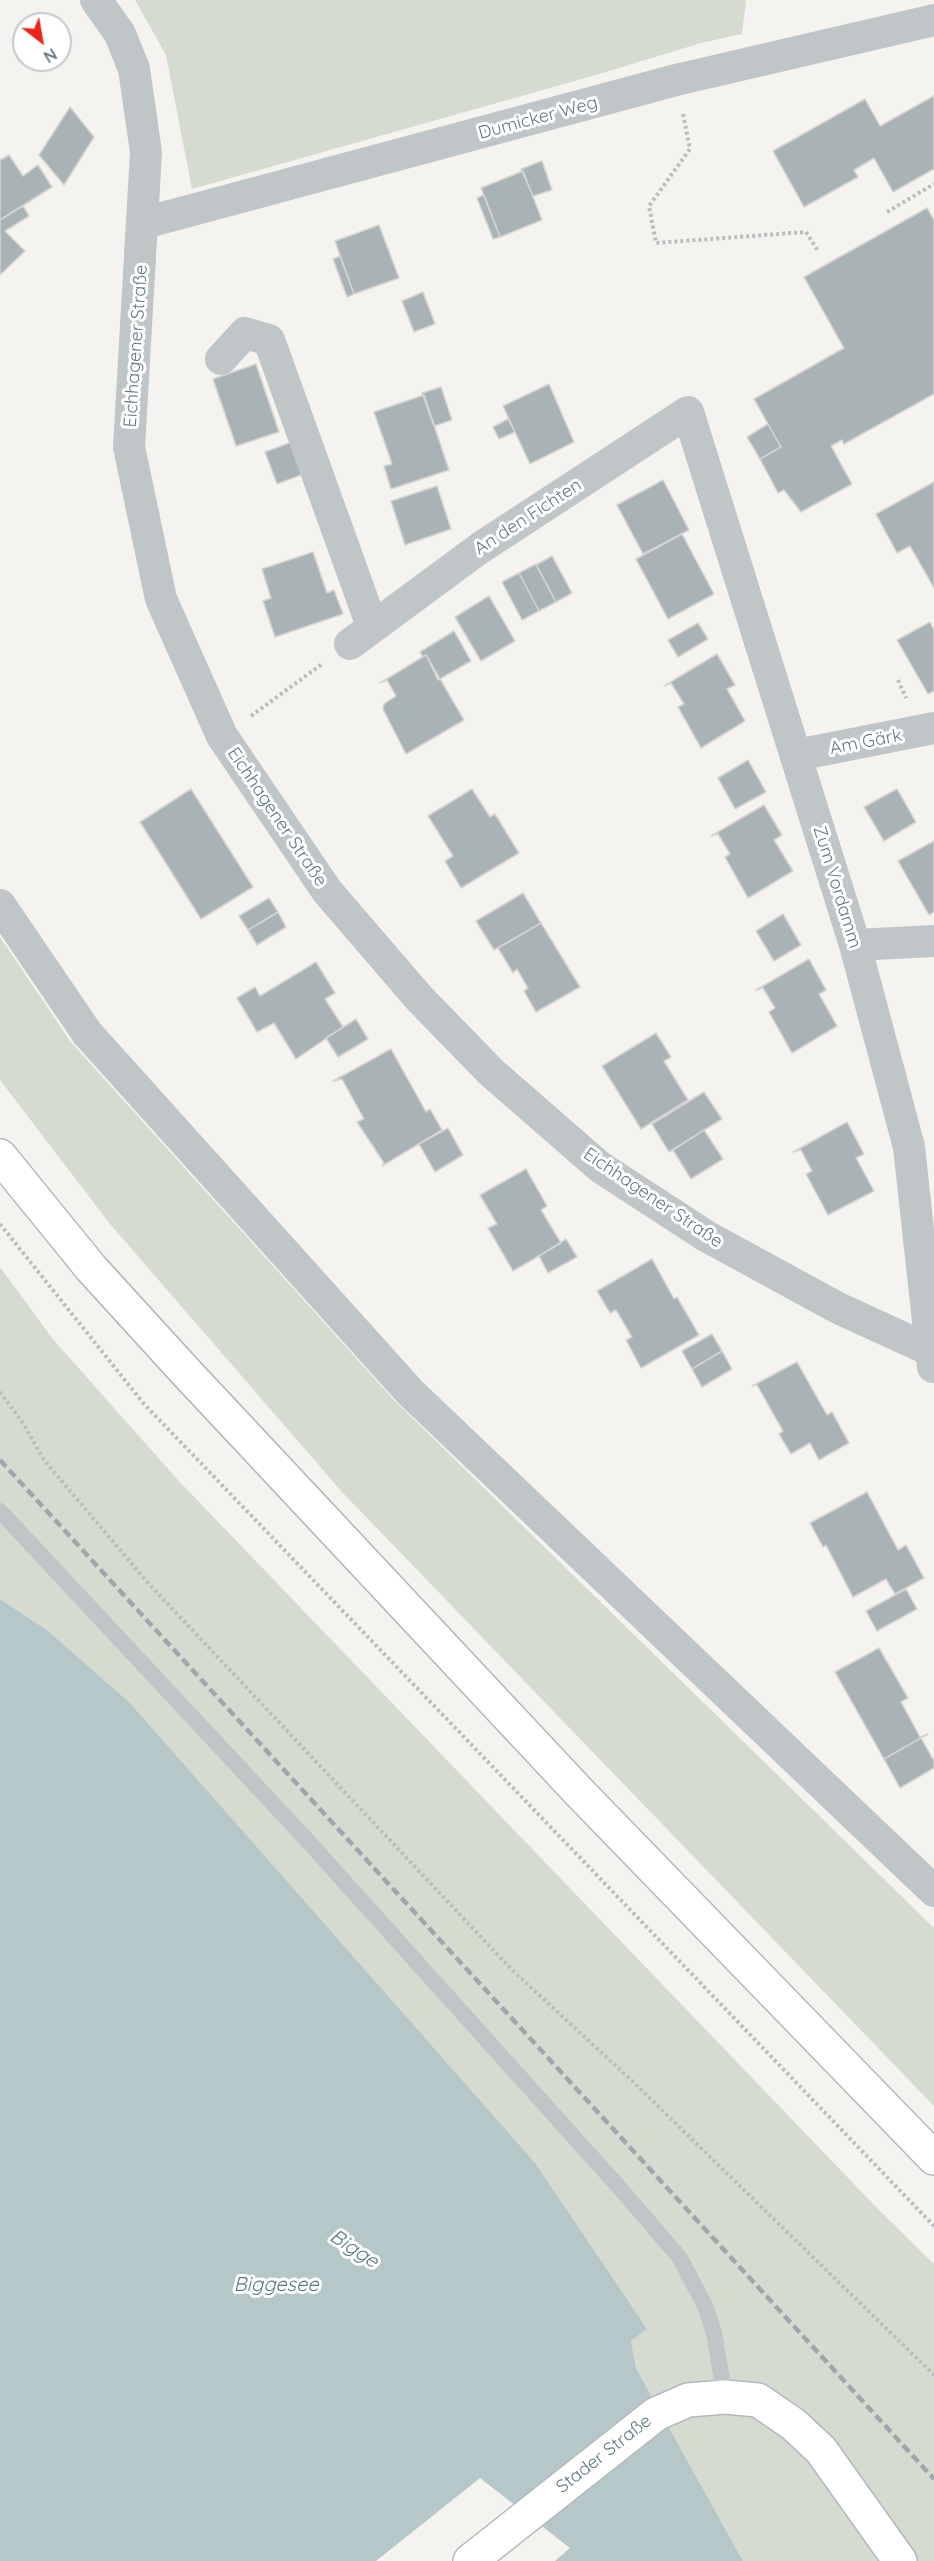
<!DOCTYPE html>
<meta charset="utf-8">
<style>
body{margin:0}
#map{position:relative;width:934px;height:2561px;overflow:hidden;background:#f4f3ef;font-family:Quicksand,sans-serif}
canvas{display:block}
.north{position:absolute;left:12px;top:12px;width:60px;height:60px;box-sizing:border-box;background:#fff;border:2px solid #c0c9cd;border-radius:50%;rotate:149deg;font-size:16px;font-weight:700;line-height:24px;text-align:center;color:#617982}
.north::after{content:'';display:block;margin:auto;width:21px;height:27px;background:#ec2417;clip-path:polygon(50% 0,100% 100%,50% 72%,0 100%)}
</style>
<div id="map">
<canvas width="934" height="2561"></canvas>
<div class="north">N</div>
</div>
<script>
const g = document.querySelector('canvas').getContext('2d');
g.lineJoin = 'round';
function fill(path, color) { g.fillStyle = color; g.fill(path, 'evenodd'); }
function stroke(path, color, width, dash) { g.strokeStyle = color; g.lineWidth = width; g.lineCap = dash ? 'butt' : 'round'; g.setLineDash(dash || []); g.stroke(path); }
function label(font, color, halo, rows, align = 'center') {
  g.font = font + ' Quicksand,sans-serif'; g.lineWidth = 6; g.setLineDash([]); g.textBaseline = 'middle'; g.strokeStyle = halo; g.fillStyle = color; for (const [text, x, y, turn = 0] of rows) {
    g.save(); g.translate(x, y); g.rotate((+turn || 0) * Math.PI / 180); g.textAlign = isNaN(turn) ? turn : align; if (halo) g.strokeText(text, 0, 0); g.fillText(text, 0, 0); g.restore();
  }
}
const green = new Path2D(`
 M135,0H745L746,1L742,34L701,43L596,75L192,189L166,55Z
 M0,937L70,1041L393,1399L934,1928V2106L342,1492L110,1224L0,1080Z
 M0,1267L52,1338L177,1479L878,2209L934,2264V2561H743L636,2368L631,2341L647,2328L129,1702L47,1630L0,1599Z`);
const water = new Path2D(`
 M0,1599L47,1630L129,1702L535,2163L647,2329L631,2341L636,2368L743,2561H555L570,2548L480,2478L376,2561H0Z`);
const building = new Path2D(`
 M934,96V169L893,192L874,158L854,170L858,177L804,207L773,151L865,99L880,126Z
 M70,107L94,137L64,185L39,155Z
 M9,155L23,176L38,165L52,187L0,220V158L1,160Z
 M542,161L552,190L533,196L521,169Z
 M523,171L542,220L500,237L481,188Z
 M484,195L500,237L493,239L477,198Z
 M23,206L29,216L5,231L25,251L0,275V220Z
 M927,208L934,220V394L844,444L842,440L831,446L852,484L801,512L784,490L778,493L760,459L781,447L754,399L844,348L804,277Z
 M379,225L399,278L354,294L335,241Z
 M340,256L354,294L347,297L333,259Z
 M423,292L435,324L414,332L402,301Z
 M256,364L279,432L236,446L213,379Z
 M549,384L574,442L530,464L503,406Z
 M441,387L452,420L434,426L422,393Z
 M424,395L449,470L391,489L384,466L392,464L374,412Z
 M508,419L515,432L499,439L493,427Z
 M768,424L781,447L760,459L747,437Z
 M297,440L309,472L277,484L265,452Z
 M663,480L689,530L643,554L617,505Z
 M934,482V588L910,546L897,553L876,514Z
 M437,486L451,529L405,545L391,501Z
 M682,534L714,594L668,619L636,559Z
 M313,552L327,593L334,590L343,614L275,637L263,601L271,598L262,569Z
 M552,556L572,593L556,602L536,565Z
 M536,564L556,602L539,611L519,573Z
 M519,573L539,611L522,620L502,582Z
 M489,596L515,641L481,661L455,617Z
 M930,622L934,630V691L928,694L897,640Z
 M698,623L708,639L678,657L668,640Z
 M454,631L471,661L438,680L426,655L423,657L420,652Z
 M717,654L735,685L727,689L745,721L701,748L678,707L684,704L671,683L664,686Z
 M426,655L464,720L406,754L383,709L384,704L396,696L387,680L380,683Z
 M748,760L766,792L735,809L718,778Z
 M191,789L253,887L201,919L140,822Z
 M472,789L490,817L495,814L519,853L461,888L445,861L453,856L428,816Z
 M897,789L916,822L884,841L864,807Z
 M764,805L782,835L774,840L793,871L748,898L725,857L730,854L718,834L711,836Z
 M934,841V912L929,915L898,861Z
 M523,893L541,923L494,950L476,921Z
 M269,898L278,912L248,930L239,916Z
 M278,912L286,927L257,945L248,930Z
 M783,914L801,945L774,961L756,931Z
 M541,923L580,987L536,1012L524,991L528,988L517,969L513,973L498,948Z
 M809,959L826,990L819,994L837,1026L792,1053L769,1012L775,1008L763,988L756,990Z
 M316,962L335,993L325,999L343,1027L296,1059L274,1023L257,1032L237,998L255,987L260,996Z
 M356,1019L368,1039L338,1057L326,1038Z
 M656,1033L671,1057L664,1061L688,1100L641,1129L602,1066Z
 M391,1049L426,1112L430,1109L442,1130L382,1166L384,1163L357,1122L364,1119L342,1079L333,1081Z
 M704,1092L722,1119L669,1152L652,1124Z
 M847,1122L864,1154L856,1158L874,1191L828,1215L806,1174L812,1171L801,1150L793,1152Z
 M448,1128L463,1155L435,1172L419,1144Z
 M704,1130L723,1159L691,1179L673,1150Z
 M526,1169L547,1206L541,1210L561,1243L513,1271L488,1228L497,1224L480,1195Z
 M566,1239L577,1257L548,1273L539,1256Z
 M652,1259L674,1299L677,1297L699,1335L641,1368L626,1340L632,1337L616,1310L610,1313L597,1291Z
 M712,1334L722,1351L692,1369L682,1351Z
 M722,1351L732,1369L702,1387L692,1369Z
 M797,1362L827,1415L832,1412L849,1443L819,1460L810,1443L791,1454L779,1434L783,1431L757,1385L752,1386Z
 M867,1492L898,1550L906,1545L924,1578L895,1594L886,1579L853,1597L826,1545L823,1547L810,1523Z
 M906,1589L917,1609L877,1631L866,1611Z
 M879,1648L908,1698L901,1702L920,1737L928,1734L884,1759L835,1672Z
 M921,1738L934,1761V1768L900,1788L884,1759Z`);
const path = new Path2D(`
 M683,114L690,149L649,206L656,243L806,232L818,251
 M887,212L934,184
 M898,680L906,698
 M251,716L322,664
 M0,1224L144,1404L934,2226
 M0,1392L23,1423L44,1460L148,1583L512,1970L629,2078L934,2375`);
const lane = new Path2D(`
 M0,1511L306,1839L618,2186L680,2258L706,2308L714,2333L725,2397`);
const street = new Path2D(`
 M96,0L120,34L134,69L146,152L129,447L161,599L222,736L327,891L419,998L491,1072L600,1167L706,1236L838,1308L934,1352
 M144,223L676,80L934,20
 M221,359L245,333L269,340L372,626
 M350,644L480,548L688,412L855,945L909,1147L933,1367
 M797,755L934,728
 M0,905L87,1033L410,1392L934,1891
 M855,945L934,941`);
const secondary = new Path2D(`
 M0,1156L91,1268L184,1370L580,1793L934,2158
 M470,2561L656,2414L688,2400L725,2397L758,2400L793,2424L821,2450L900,2561`);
const rail = new Path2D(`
 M0,1460L934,2479`);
const streetNames = [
 ["Dumicker Weg",538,118,-15],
 ["Eichhagener Straße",136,346,-86],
 ["An den Fichten",528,517,-33],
 ["Am Gärk",866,742,-11],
 ["Eichhagener Straße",277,817,56],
 ["Zum Vordamm",837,887,73],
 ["Eichhagener Straße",653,1198,34],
 ["Stader Straße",604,2454,-38]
];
const waterNames = [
 ["Bigge",354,2249,33],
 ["Biggesee",276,2285]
];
fill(green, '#d6dbd0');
fill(water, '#b6c7c9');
fill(building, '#a9b3b6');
stroke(building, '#d5d4d2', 1.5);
stroke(secondary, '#b2b9bc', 36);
stroke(path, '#babdbe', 4, [3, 3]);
stroke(lane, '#c0c5c7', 16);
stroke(street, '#c0c5c7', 32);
stroke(secondary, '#fff', 33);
stroke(rail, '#9ea8ab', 4.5, [9, 4.5]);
label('18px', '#617982', '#fff', streetNames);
label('italic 20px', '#5c7c80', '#fff', waterNames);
</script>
